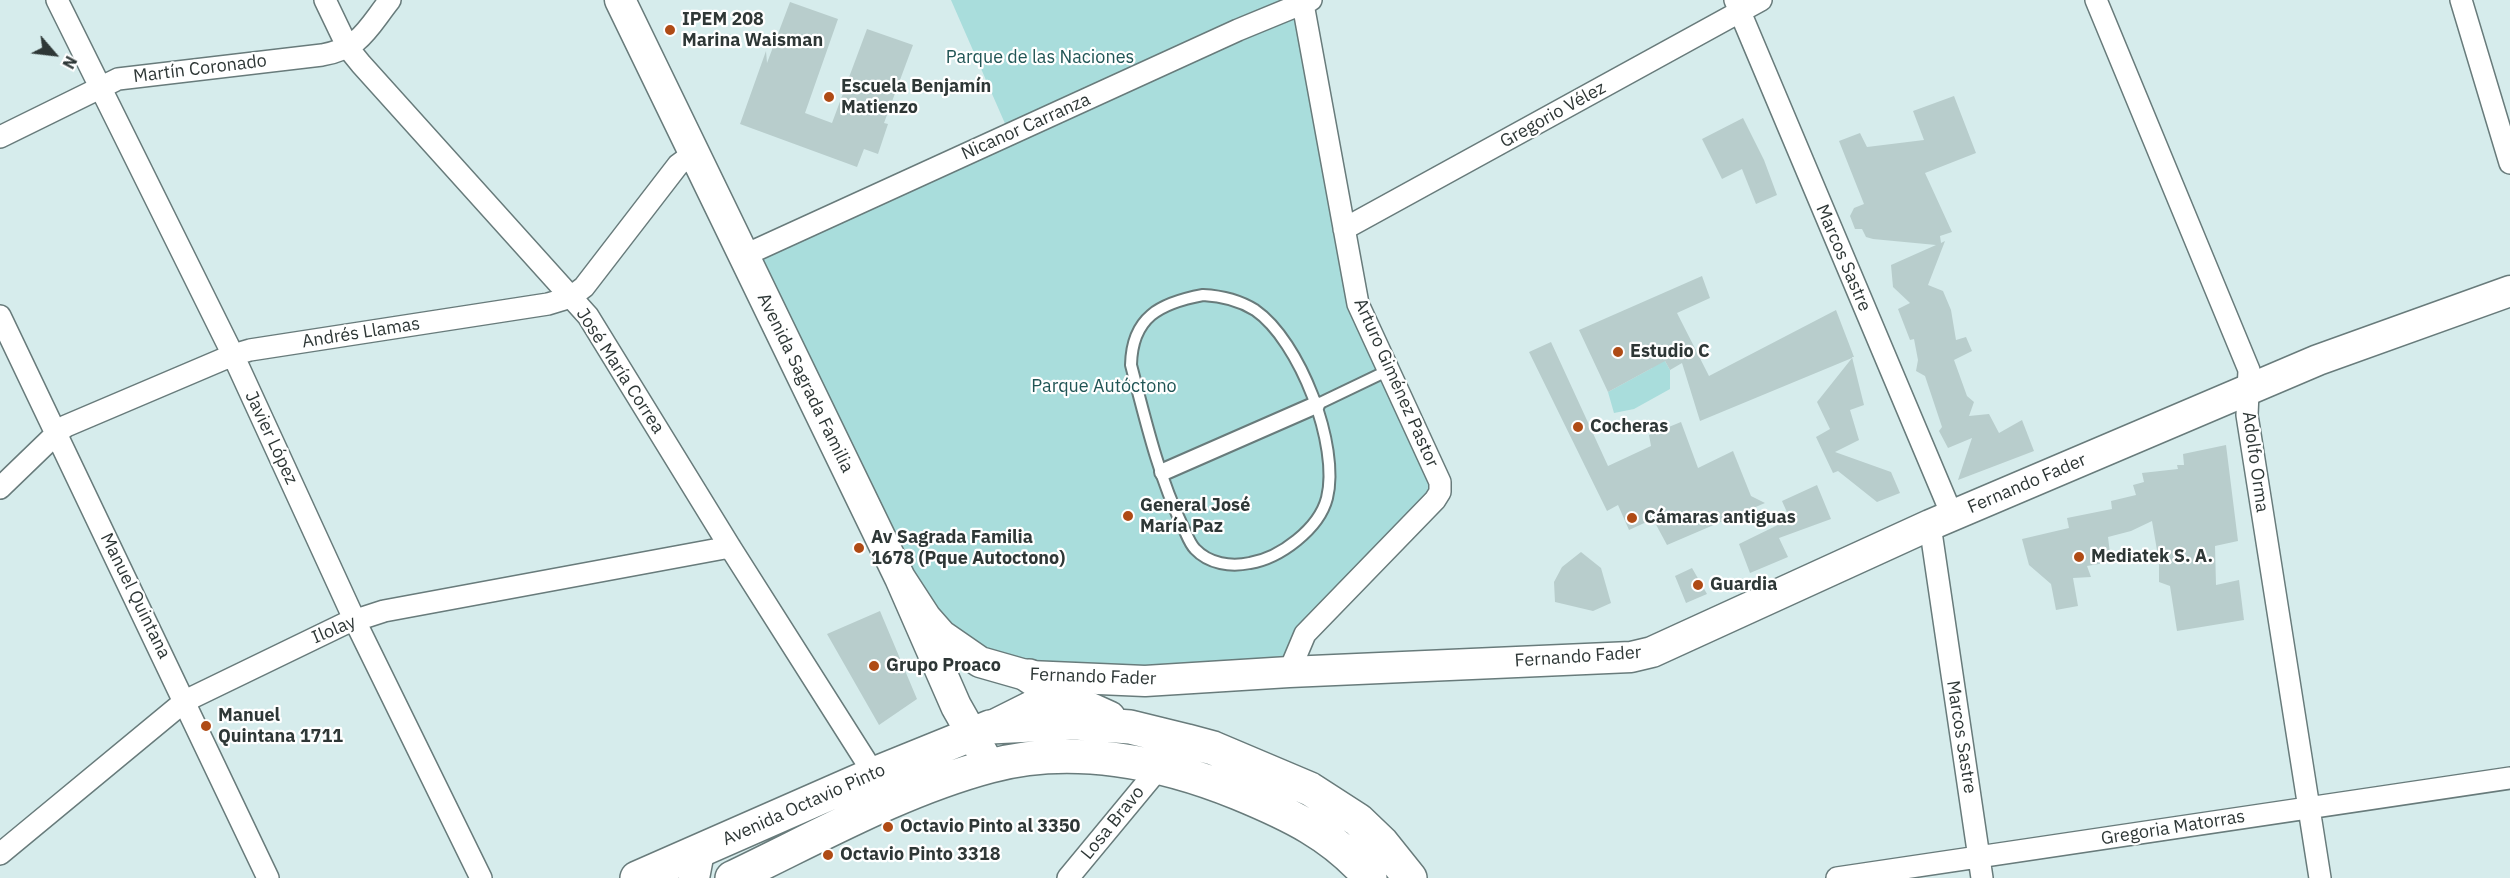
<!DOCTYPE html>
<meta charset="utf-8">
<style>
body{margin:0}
#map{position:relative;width:2510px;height:878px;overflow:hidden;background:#d6ecec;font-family:"IBM Plex Sans",sans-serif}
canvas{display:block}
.north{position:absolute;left:24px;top:24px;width:60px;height:60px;-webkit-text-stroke:4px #fff;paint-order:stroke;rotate:118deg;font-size:16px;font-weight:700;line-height:24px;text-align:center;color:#2e3736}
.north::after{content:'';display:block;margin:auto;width:21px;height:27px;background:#2e3736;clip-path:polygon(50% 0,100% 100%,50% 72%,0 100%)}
</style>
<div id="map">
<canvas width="2510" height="878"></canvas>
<div class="north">N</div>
</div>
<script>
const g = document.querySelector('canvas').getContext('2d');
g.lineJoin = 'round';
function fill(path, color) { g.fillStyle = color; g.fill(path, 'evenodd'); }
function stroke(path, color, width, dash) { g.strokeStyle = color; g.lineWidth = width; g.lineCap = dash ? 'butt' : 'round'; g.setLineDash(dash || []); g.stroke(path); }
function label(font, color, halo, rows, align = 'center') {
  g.font = font + ' "IBM Plex Sans",sans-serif'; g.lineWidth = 4.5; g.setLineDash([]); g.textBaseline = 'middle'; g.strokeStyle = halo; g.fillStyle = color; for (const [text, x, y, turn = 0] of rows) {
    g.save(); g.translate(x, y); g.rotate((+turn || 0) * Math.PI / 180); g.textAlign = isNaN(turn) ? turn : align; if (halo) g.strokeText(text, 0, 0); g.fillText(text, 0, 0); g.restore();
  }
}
const green = new Path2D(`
 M951,0H1311L1358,304L1435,500L1305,634L1289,672L1073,679L941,635L743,256L1010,135Z
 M1649,333L1670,370V389L1634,409L1614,413L1608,392L1652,368Z`);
const building = new Path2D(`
 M790,2L838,19L805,113L832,123L867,29L913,45L884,123L888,124L878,154L864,149L857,167L740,124L766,51L767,63Z
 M1954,96L1976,153L1925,173L1952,232L1940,236L1941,243L1945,241L1928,285L1943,291L1951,310L1956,340L1966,337L1972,351L1954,360L1967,396L1974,402L1969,416L1989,414L1999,433L2022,420L2034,451L1958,480L1972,438L1948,448L1939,431L1942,427L1925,376L1916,371L1918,360L1914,339L1910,340L1898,309L1910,303L1893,287L1891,265L1936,245L1873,239L1866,237L1862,229H1855L1850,216L1854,208L1864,204L1839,141L1860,133L1867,147L1924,140L1913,111Z
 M1743,118L1764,160L1777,195L1756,204L1742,169L1722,179L1702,139Z
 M1702,276L1710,298L1677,313L1709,376L1836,310L1854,357H1852L1864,405L1850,410L1859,440L1835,452L1891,472L1900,493L1877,502L1838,471L1833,473L1816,437L1830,429L1817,402L1852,358L1700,421L1682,363L1670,370L1665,361L1608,392L1579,330Z
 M1551,342L1608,466L1651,446L1649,435L1681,422L1698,468L1733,451L1751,496L1765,503L1667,545L1653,519L1629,530L1618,505L1607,511L1529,352Z
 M2226,445L2238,541L2215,546L2216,585L2239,580L2244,620L2177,631L2170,586L2159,582V562L2152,521L2131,531L2108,537L2111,562L2087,566L2091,577L2073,578L2078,606L2056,610L2051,584L2029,565L2022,539L2069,528L2067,518L2112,509L2111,501L2136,495L2133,485L2144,482L2142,473L2178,469L2177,465H2184L2183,454Z
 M1817,485L1831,519L1779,538L1788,557L1750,573L1739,544L1790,519L1782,501Z
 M1581,552L1601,568L1611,603L1593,611L1555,602L1554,582L1562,567Z
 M1692,568L1707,594L1686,603L1675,576Z
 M880,611L917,699L879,725L827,634Z`);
const service = new Path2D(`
 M1203,295C1222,296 1239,300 1255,310C1300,341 1340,446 1327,498C1319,529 1280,558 1250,563C1231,567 1209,564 1195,549C1189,543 1186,532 1182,525C1158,475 1145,418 1131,365C1132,317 1160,303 1203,295Z
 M1316,405L1389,370`);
const pedestrian = new Path2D(`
 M1163,472L1316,405`);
const minor = new Path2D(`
 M57,0L233,355L355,621L481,878
 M325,0L348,48L361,64L588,316L730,547L874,774
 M1735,0L1952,515
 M2096,0L2249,370L2247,415L2320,878
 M2461,0L2510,163
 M0,137L118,79L322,55C361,48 367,29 390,0
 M1344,229L1761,0
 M743,256L1238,30L1311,0
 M0,316L268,878
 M0,488L57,433L66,426L233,355L250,350L548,304L571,297L584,287L678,165L693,154
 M1930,525L1982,878
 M1289,672L1305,634L1435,500L1440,492V482L1358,304L1303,4
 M0,854L185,701L344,624L384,611L730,547
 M1068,878L1159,768
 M1837,878L2510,778`);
const secondary = new Path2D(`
 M620,0L900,578L956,706L990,766
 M900,578L926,618L941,635L980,662L1029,676L1145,681L1289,672L1631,657L1652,652L1930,525L2318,360L2510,291
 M990,727L1056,694L1077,691
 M694,878L699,852`);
const primary = new Path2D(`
 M1029,676L1056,694L1109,718
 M637,878L874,774L990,727L1075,723L1130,727L1187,741L1213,748L1310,789L1358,820L1382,843L1410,878
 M732,878C816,838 900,790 990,766C1072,744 1162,762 1238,793C1289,814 1334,835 1370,878`);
const markers = [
 [670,30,6,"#af4b15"],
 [829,97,6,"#af4b15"],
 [1618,352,6,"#af4b15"],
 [1578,427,6,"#af4b15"],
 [1128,516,6,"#af4b15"],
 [1632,518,6,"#af4b15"],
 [859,548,6,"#af4b15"],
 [2079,557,6,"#af4b15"],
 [1698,585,6,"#af4b15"],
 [874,666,6,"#af4b15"],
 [206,726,6,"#af4b15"],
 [888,827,6,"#af4b15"],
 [828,855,6,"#af4b15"]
];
const poiNames = [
 ["IPEM 208",682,20],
 ["Marina Waisman",682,41],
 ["Escuela Benjamín",841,87],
 ["Matienzo",841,108],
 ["Estudio C",1630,352],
 ["Cocheras",1590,427],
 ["General José",1140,506],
 ["María Paz",1140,527],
 ["Cámaras antiguas",1644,518],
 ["Av Sagrada Familia",871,538],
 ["1678 (Pque Autoctono)",871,559],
 ["Mediatek S. A.",2091,557],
 ["Guardia",1710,585],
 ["Grupo Proaco",886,666],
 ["Manuel",218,716],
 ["Quintana 1711",218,737],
 ["Octavio Pinto al 3350",900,827],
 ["Octavio Pinto 3318",840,855]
];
const parkNames = [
 ["Parque de las Naciones",1040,58],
 ["Parque Autóctono",1104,387]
];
const streetNames = [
 ["Martín Coronado",200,69,-7],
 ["Gregorio Vélez",1553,115,-29],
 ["Nicanor Carranza",1026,127,-24],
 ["Marcos Sastre",1843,258,67],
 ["Andrés Llamas",361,333,-9],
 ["José María Correa",620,371,57],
 ["Avenida Sagrada Familia",805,383,64],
 ["Arturo Giménez Pastor",1396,383,66],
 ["Javier López",271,438,65],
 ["Adolfo Orma",2255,462,82],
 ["Fernando Fader",2027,484,-23],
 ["Manuel Quintana",135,596,64],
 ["Ilolay",334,630,-23],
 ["Fernando Fader",1578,657,-4],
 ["Fernando Fader",1093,677,2],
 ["Marcos Sastre",1961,737,81],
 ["Avenida Octavio Pinto",804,805,-24],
 ["Losa Bravo",1113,823,-51],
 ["Gregoria Matorras",2173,828,-9]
];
fill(green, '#a9dddc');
fill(building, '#b8cdcc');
stroke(service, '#687b7b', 14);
stroke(pedestrian, '#687b7b', 20);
stroke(minor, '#687b7b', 24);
stroke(secondary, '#687b7b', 33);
stroke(primary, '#687b7b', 36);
stroke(service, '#fff', 10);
stroke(pedestrian, '#fff', 16);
stroke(minor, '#fff', 21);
stroke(secondary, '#fff', 30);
stroke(primary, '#fff', 33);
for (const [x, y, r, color] of markers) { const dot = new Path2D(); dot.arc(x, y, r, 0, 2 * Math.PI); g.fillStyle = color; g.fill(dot); stroke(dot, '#fff', 2); }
label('bold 18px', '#2e3736', '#fff', poiNames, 'left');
label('18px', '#205555', '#fff', parkNames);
label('18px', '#2e3736', '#fff', streetNames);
</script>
